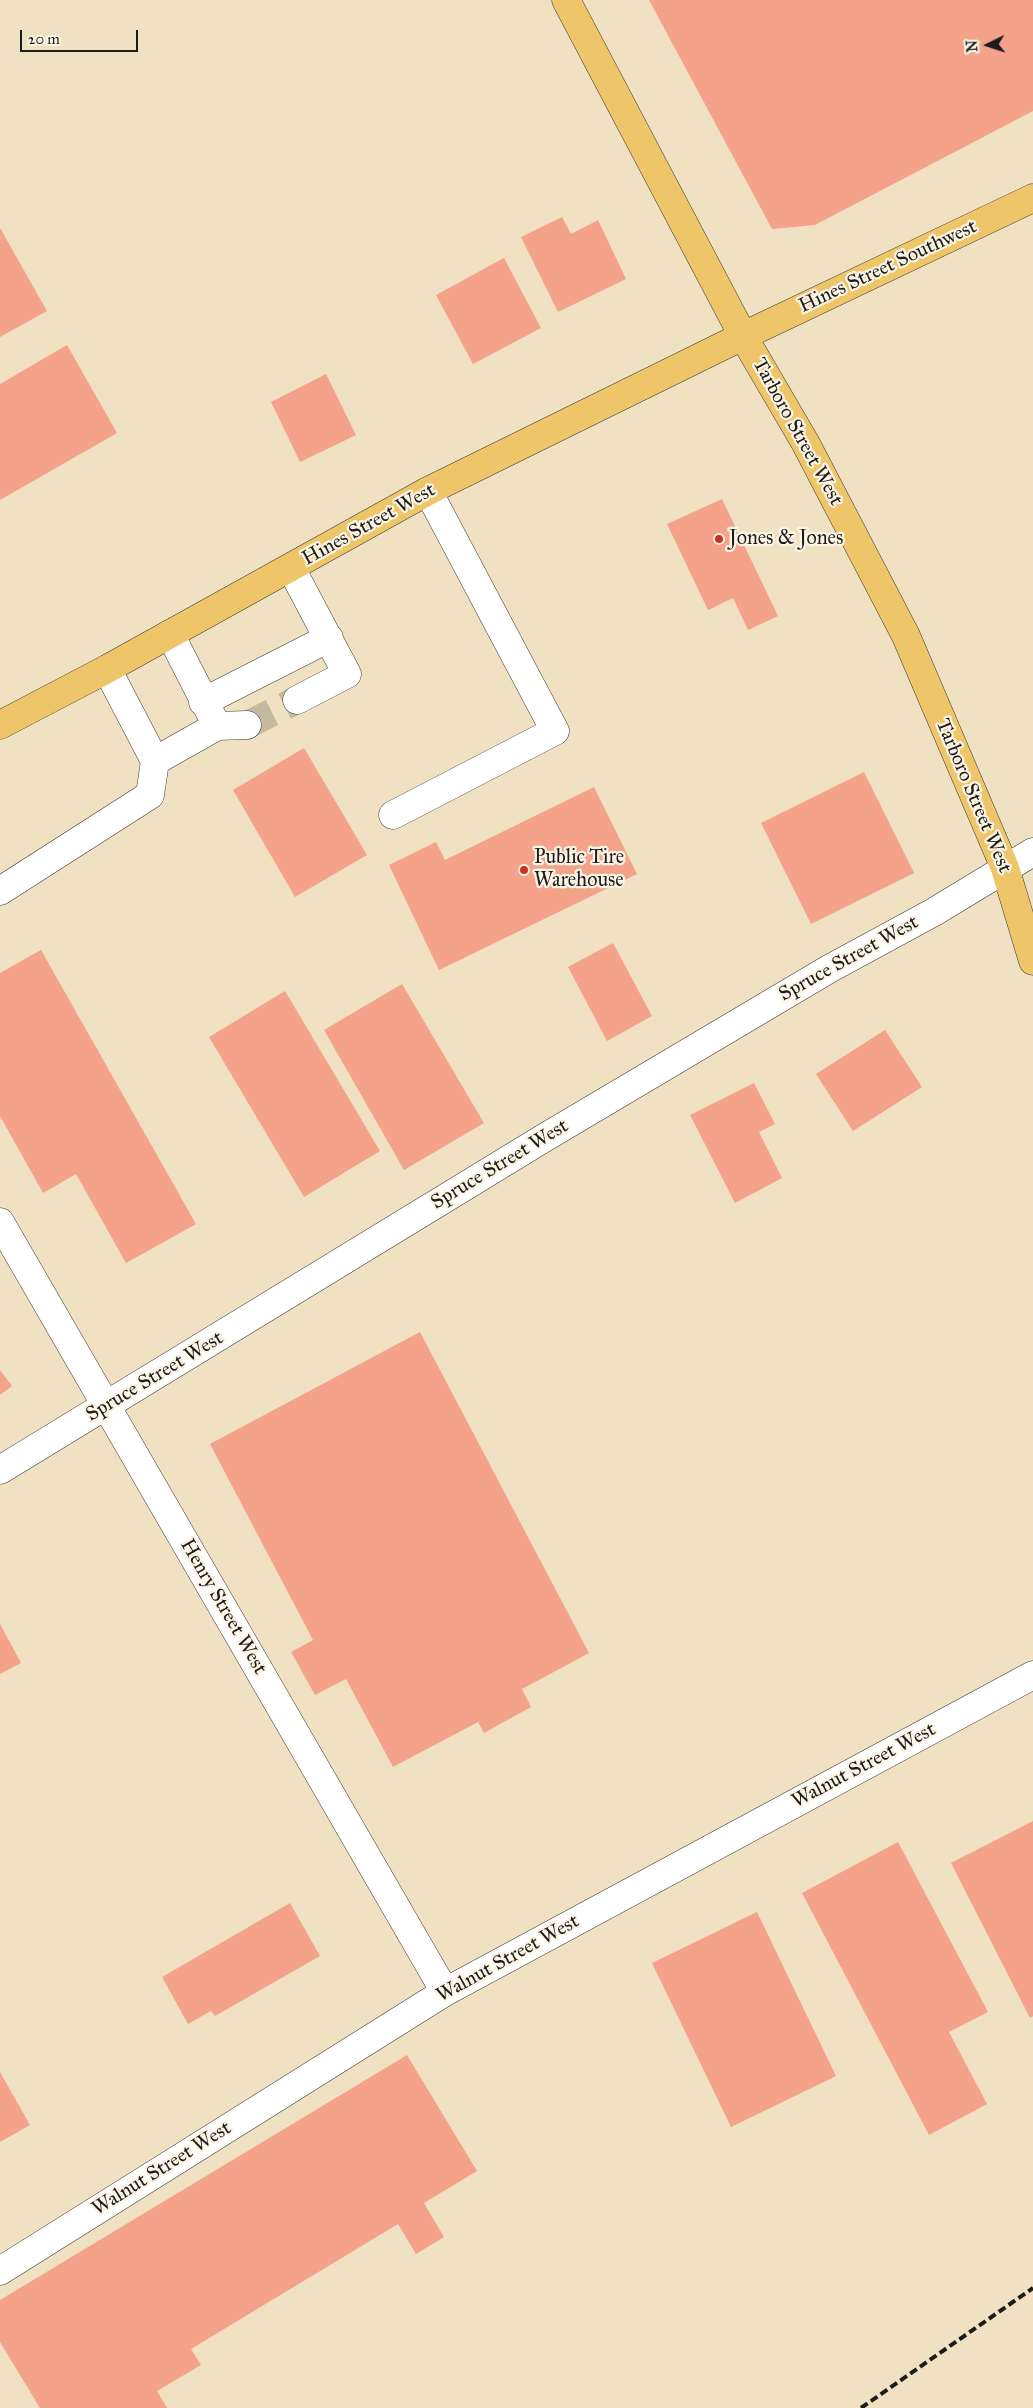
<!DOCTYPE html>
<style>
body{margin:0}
#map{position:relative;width:1033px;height:2408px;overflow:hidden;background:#efe1c1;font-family:"IM FELL Great Primer",serif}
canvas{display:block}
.north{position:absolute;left:963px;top:20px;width:50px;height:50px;-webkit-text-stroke:4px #fcf5e5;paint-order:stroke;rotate:266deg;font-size:14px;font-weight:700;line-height:20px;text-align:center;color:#1c1c1c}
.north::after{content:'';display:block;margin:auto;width:18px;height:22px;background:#1c1c1c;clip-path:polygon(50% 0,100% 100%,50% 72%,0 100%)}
.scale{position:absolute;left:20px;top:30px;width:118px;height:22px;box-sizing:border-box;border:2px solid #1c1c1c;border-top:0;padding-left:6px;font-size:15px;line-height:18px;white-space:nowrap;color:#1c1c1c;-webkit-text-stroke:4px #fcf5e5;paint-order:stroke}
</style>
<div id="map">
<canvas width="1033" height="2408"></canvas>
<div class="north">N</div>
<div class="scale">20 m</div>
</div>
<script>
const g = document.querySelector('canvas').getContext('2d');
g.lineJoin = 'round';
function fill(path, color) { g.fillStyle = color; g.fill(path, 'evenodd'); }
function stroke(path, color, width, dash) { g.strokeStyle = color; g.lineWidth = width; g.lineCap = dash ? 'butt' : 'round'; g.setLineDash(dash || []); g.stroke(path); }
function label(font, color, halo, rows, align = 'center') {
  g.font = font + ' "IM FELL Great Primer",serif'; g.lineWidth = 4.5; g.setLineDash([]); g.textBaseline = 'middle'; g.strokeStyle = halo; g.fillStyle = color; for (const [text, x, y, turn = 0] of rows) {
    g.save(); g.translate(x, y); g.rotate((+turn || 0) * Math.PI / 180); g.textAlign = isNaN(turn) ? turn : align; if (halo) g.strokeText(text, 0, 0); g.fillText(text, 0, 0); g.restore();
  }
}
const building = new Path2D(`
 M649,0H1033V111L815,225L772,229Z
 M562,217L571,234L598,220L626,279L558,312L521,237Z
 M0,228L47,311L0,337Z
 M504,258L541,328L473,364L436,295Z
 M67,345L117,433L0,500V384Z
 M326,374L356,435L300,462L271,402Z
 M722,499L778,616L748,630L733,598L708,610L667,524Z
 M304,748L367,855L295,897L233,790Z
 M864,772L914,873L811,924L761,823Z
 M594,787L637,874L439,970L389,865L436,842L445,860Z
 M613,943L652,1016L607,1041L568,967Z
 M41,950L196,1224L126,1263L76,1174L43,1193L0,1116V973Z
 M402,984L484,1123L404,1170L324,1030Z
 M285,991L380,1151L304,1197L209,1037Z
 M885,1030L922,1087L853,1131L816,1074Z
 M754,1083L775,1124L759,1132L782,1178L735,1203L690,1115Z
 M420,1332L589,1653L522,1689L531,1707L484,1733L478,1722L393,1767L346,1679L315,1695L291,1652L313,1640L210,1444Z
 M0,1370L12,1386L0,1395Z
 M0,1624L21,1663L0,1674Z
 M1033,1821V2016L1030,2018L951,1863Z
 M898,1842L988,2012L949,2032L987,2104L929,2135L802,1893Z
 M290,1903L320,1956L215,2016L211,2011L188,2024L162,1977Z
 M757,1912L836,2076L731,2127L652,1963Z
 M407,2055L477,2171L424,2203L444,2237L416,2254L398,2224L191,2349L201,2365L157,2391L167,2408H40L0,2342V2300Z
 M0,2072L30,2125L0,2142Z`);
const minorTunnel = new Path2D(`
 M247,725L297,700`);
const minor = new Path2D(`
 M291,568L347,674L297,700
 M203,702L329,638
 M217,726L247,725
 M155,761L217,726L170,634
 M393,815L555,731L428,491
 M0,891L150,795L155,761L107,669
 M0,1222L445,1992
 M0,1470L544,1138L829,969L934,912L1033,852
 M0,2271L445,1992L1033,1675`);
const major = new Path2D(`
 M566,0L743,336L806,444L906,636L1005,868L1033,961
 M0,725L107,669L428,491L743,336L1033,198`);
const rail = new Path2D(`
 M861,2408L1033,2288`);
const markers = [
 [719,539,5,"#c8321e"],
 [524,870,5,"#c8321e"]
];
const streetNames = [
 ["Hines Street Southwest",888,267,-25],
 ["Tarboro Street West",797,432,61],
 ["Hines Street West",369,525,-29],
 ["Tarboro Street West",973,796,67],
 ["Spruce Street West",849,959,-29],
 ["Spruce Street West",500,1165,-31],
 ["Spruce Street West",155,1377,-31],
 ["Henry Street West",223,1607,60],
 ["Walnut Street West",864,1766,-28],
 ["Walnut Street West",508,1959,-29],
 ["Walnut Street West",162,2169,-32]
];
const poiNames = [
 ["Jones & Jones",729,539],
 ["Public Tire",534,858],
 ["Warehouse",534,881]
];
fill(building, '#f4a289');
stroke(minorTunnel, '#c5baa0', 28, [28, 14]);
stroke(minor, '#3c3a35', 29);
stroke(major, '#3c3a35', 29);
stroke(minor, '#fff', 28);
stroke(major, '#eec569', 28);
stroke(rail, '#1c1c1c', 4, [8, 4]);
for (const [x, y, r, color] of markers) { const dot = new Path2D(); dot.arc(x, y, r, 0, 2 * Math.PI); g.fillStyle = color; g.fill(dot); stroke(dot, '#fcf5e5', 2); }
label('20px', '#1c1c1c', '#fcf5e5', streetNames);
label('20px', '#1c1c1c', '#fcf5e5', poiNames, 'left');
</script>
